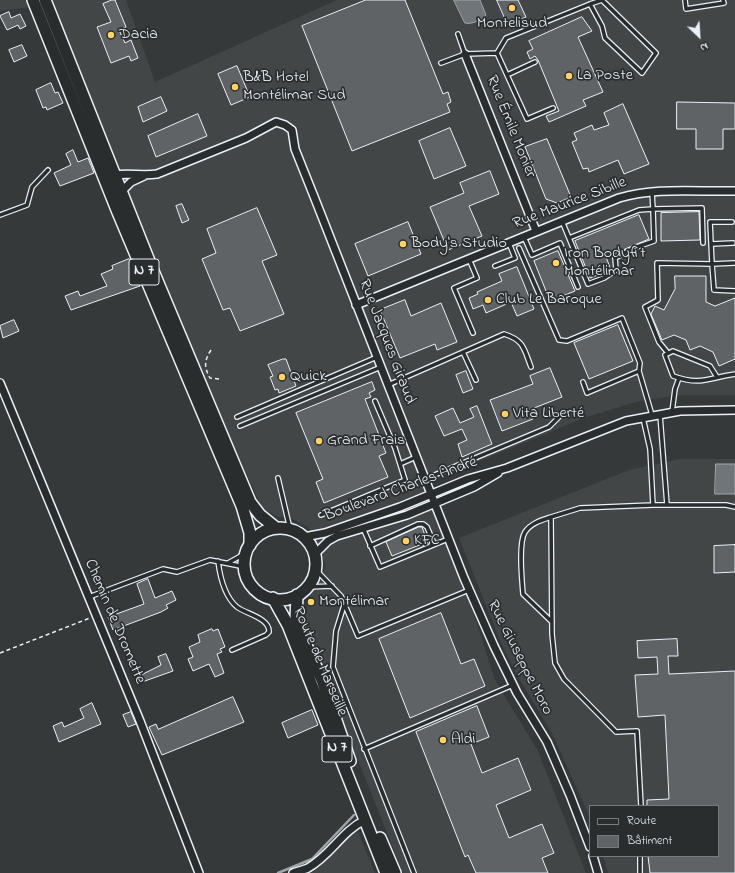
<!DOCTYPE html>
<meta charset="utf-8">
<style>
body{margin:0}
#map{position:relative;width:735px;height:873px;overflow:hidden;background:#35393a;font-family:"Indie Flower",sans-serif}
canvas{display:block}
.legend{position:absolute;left:589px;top:805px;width:130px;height:52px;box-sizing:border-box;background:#2a2d2e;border:1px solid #767b7f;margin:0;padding:5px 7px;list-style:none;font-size:12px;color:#e8f1f8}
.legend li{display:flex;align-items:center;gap:8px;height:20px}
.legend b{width:20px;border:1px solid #767b7f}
.north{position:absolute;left:679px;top:16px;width:40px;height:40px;-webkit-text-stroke:3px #2a2d2e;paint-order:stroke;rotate:155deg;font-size:11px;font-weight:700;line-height:16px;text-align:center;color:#e8f1f8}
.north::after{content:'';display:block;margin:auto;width:14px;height:18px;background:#e8f1f8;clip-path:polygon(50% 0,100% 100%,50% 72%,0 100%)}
</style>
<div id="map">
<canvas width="735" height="873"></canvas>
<ul class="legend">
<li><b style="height:5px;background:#2a2d2e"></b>Route</li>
<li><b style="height:11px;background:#5f6365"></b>Bâtiment</li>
</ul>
<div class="north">N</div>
</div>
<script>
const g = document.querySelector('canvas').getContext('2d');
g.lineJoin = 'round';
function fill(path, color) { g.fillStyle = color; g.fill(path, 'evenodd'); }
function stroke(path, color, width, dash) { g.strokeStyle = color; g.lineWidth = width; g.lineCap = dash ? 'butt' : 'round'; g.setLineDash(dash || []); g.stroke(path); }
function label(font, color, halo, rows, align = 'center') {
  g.font = font + ' "Indie Flower",sans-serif'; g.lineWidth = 3.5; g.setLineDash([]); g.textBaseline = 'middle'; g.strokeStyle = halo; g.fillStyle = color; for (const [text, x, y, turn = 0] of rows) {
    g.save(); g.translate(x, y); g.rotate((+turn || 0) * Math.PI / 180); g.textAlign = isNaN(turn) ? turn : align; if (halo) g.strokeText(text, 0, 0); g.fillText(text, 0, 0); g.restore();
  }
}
const built = new Path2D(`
 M0,0H126L155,82L337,0H735V395H682L639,401L584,418L431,481L495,680L538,751L586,873H403L348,735L304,618L310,597L326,566L309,528L295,520L276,516L262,508L200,371L109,148L54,4L0,11Z
 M679,459H735V873H608L603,856H718V806H590V818L553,735L517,675L502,645L459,538L629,470Z
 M358,832L375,873H311L315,871L348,838Z`);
const water = new Path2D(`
 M454,0H480L486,15C482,20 471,25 465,23Z
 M716,464H735V494H715Z`);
const stream = new Path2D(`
 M278,873L312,859L354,815`);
const building = new Path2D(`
 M112,0H115L126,27L119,30L125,43L131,40L138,58L131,61L129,56L111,63L97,27L111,22L103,4Z
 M366,0H405L443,94L448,92L451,102L447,104L450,112L352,151L302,26Z
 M497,0H518L526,17L508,25Z
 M9,12L11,18L20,14L26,26L20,29L18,25L7,30L0,16Z
 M582,17L592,31L578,37L603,92L583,100L586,106L549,122L546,116L559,111L538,60L535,56L530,59L527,52L533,49L529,41Z
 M22,45L27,56L14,62L9,50Z
 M237,66L250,97L231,105L218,74Z
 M51,83L55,93L58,92L63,103L47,110L46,107L43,108L36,90Z
 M161,97L167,111L143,122L138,107Z
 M677,102L735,103V129H723V149H696V129H677Z
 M623,104L649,164L624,174L618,160L589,172L588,168L583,169L572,142L577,140L574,133L592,125L594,130L609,125L604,113Z
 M198,114L207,136L156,157L148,136Z
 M450,128L466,166L434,179L419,141Z
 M547,139L571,197L557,203L546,199L525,147Z
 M73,150L78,162L88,158L94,173L60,186L54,173L71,165L66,154Z
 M490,171L499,194L469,206L482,236L448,250L430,207L464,193L460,183Z
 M182,204L189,220L182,223L176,206Z
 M257,208L277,255L262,261L284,314L240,331L230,308L223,310L202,259L216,253L207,229Z
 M699,212L700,240L661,241V213Z
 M639,215L649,239L606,257L611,270L590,278L575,241Z
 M408,222L421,254L368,276L355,244Z
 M558,251L575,291L550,301L534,261Z
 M129,259L140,286L71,310L65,296L78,291L80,296L107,286L101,274L113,269L112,266Z
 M517,267L534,309L517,316L511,302L486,313L483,305L473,309L469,298L478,294L477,292L502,281L499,274Z
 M675,276H706V302L715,306L735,298V359L719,366L713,352L700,346L690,350L686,340L674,335L662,340L651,314L655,306L664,310L675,289Z
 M405,300L411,316L441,303L457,342L437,350L435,344L400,358L380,310Z
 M14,320L19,331L3,338L0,326Z
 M618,325L633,361L589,379L574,343Z
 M283,359H286L296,386L279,393L278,389L275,390L270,377L273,376L268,365Z
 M550,368L562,397L529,410L533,419L502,431L490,400L533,384L530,376Z
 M466,371L473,389L463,393L456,375Z
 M372,382L375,390L369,393L371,397L365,399L386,453L379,456L388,477L324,503L316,482L323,479L296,413Z
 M477,406L492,444L462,457L458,444L467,440L462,429L444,436L435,416L453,408L460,423L474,417L470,409Z
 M419,527H422L428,544L423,546L422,544L392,556L386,542Z
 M735,545V572L714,573V546Z
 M148,579L155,598L172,591L176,600L166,605L168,608L161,612L113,630L108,617L144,604L137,584Z
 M441,613L461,664L474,659L485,686L410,718L379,639Z
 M212,629L213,631L218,629L225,647L220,649L222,652L217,654L224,673L215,677L209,664L193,671L188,659L193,657L189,647L200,642L198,635Z
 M677,639L678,656H668L669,674L735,671V873H650L648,856H718V806H647V800L669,799L665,715L638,717L635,675L658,674L657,657L638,658L637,641Z
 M166,654L173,671L142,682L139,676L161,665L158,657Z
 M233,697L244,722L162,755L149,727L156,724L158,729Z
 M92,703L101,724L59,742L53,726L62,722L64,727L84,718L80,709Z
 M477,706L489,737L471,744L482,773L518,758L531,790L496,805L509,838L542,824L554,853L542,858L548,873H476L468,855L465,857L416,732Z
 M312,710L318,725L288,738L282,723Z
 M131,712L136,724L128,727L123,715Z`);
const path = new Path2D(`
 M211,350C204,361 204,367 210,378L220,379
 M0,653L90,618`);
const lane = new Path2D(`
 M685,0L686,9L724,3L723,0
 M458,34L465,54
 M497,53L527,119L553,108
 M441,63L465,54L497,53L506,38L590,4L602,0L656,53L642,73L605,38L602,26L590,4
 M507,75L535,62
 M0,215L27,205L32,187L48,170
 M562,221L588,284L604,278L616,270L615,258L634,248L654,241L653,209L702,208L703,243
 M732,222H710L712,264L734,263
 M524,237L532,255L560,243L578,287
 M569,238L639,210L653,209L652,192
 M711,244L733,243
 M519,248L559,340L567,341L622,318L640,363L639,371
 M469,259L477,278L454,288L473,333
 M495,266L515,258L509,243
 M463,352L476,380
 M668,353L659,342L645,307L658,300L657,263L712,264L714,290L735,291
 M717,377L710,366L673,351L665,355L673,376C701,386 708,378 735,374
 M583,382L587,393L639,371L652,415
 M388,385L504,334C524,340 524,349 531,367
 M672,412L675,389L679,378
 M660,415L667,505
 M237,417L377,357
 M643,418L650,449L653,505
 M240,426L381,367
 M400,464L416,457
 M278,478L290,529
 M425,479L549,427L564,412
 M321,515L405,480L395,448L375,401
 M551,517C542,520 531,523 525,532C518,543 522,580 523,594L552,622
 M363,528L380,567L448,539
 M370,546L418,524H423L427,527L433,541L431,545
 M218,561C220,577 224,596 237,607C246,614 270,618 269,632L266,635L232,650
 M228,563L246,553
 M316,570L341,596L358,636L469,590
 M307,587L332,586
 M89,597L163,569L177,572L210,560L245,567
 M345,602L336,631L333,667L414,873
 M364,749L513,685
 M641,806L637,731L616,732L564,679L555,663L552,634L551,517L580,508L653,505H726L735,507
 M640,856V873`);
const street = new Path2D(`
 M465,54L536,231
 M114,175C129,173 143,176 157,174L246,138L276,122L285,125L292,130L295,149L315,199L464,578L494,646L517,693L547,742L570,795L590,847
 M121,192L131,182L144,176
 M356,305L619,198C656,187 696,192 735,191
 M0,383L140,721L199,873
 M304,537L325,533L400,507L468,479L507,468L626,421L680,411L735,410
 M315,554L328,541L337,536L407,515L474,487L498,473
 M593,856L598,873
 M293,873C298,871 304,870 308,868C330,856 342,831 365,820`);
const primary = new Path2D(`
 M33,0L117,210L242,506L250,533V545
 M45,0L153,271L250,502L260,515L276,528
 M244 564a36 36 0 1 1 72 0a36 36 0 1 1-72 0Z
 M297,595L296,619L299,630L322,680L350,761
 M273,598L288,625L386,873
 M380,838L395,873`);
const markers = [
 [512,8,4,"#ffd166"],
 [111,35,4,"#ffd166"],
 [569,76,4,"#ffd166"],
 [235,87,4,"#ffd166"],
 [403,244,4,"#ffd166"],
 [556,263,4,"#ffd166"],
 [488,300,4,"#ffd166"],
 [282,377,4,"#ffd166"],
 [505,414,4,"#ffd166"],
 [319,441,4,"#ffd166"],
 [406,541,4,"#ffd166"],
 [311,602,4,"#ffd166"],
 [443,740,4,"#ffd166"]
];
const shields = [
 [144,272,30],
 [337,749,30]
];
const shieldNames = [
 ["N 7",144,272],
 ["N 7",337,749]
];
const poiNames = [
 ["Montelisud",512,24,"center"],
 ["Dacia",119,35],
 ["La Poste",577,76],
 ["B&B Hotel",243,78],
 ["Montélimar Sud",243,96],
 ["Body's Studio",411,244],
 ["Iron Bodyfit",564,254],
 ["Montélimar",564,272],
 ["Club Le Baroque",496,300],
 ["Quick",290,377],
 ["Vita Liberté",513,414],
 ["Grand Frais",327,441],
 ["KFC",414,541],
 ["Montélimar",319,602],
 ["Aldi",451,740]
];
const streetNames = [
 ["Rue Émile Monier",510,127,68],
 ["Rue Maurice Sibille",570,204,-21],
 ["Rue Jacques Giraud",386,342,69],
 ["Boulevard Charles André",401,490,-20],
 ["Chemin de Dromette",114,622,67],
 ["Rue Giuseppe Moro",519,658,63],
 ["Route de Marseille",319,662,67]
];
fill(built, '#424647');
fill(water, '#707579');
stroke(water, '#a0a7ac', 1);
stroke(stream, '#a0a7ac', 2.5);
fill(building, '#5f6365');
stroke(building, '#e8f1f8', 1);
stroke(lane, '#e8f1f8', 6);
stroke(street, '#e8f1f8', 10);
stroke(primary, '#e8f1f8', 14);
stroke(path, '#e8f1f8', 1.5, [4, 3]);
stroke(lane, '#2a2d2e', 3.5);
stroke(street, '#2a2d2e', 7);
stroke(primary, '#2a2d2e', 11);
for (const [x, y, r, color] of markers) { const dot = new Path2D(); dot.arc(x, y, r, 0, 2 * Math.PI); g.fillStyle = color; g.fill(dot); stroke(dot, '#2a2d2e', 1.5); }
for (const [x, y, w] of shields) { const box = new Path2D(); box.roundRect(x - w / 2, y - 13, w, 26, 3); g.fillStyle = '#2a2d2e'; g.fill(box); stroke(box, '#e8f1f8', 1); }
label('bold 15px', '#e8f1f8', null, shieldNames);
label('16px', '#e8f1f8', '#2a2d2e', poiNames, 'left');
label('16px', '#e8f1f8', '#2a2d2e', streetNames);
</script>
